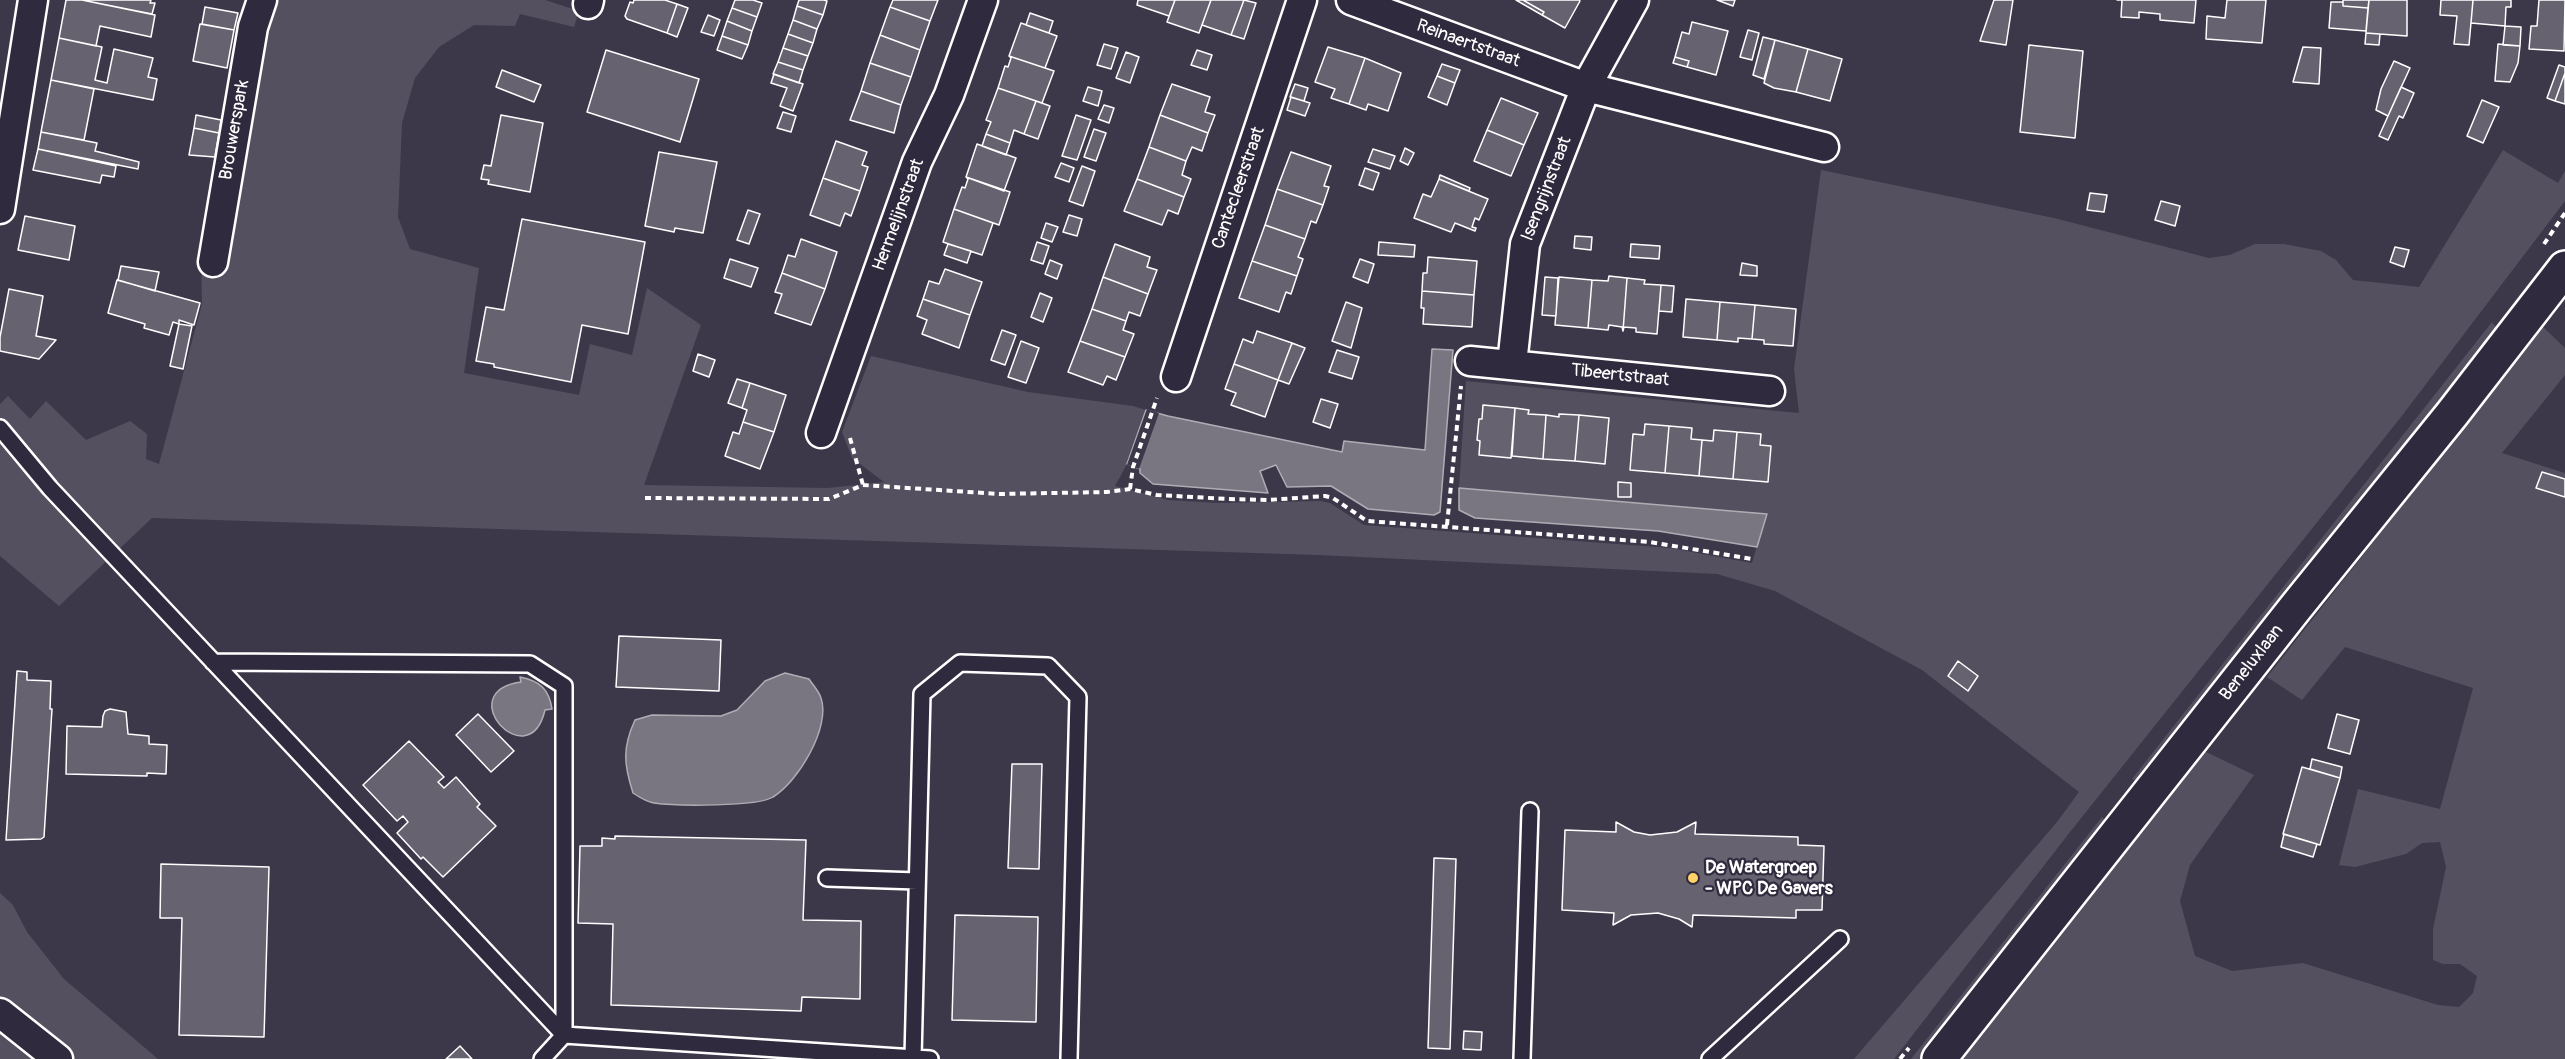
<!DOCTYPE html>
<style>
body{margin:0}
canvas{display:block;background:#3c3749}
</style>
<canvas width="2565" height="1059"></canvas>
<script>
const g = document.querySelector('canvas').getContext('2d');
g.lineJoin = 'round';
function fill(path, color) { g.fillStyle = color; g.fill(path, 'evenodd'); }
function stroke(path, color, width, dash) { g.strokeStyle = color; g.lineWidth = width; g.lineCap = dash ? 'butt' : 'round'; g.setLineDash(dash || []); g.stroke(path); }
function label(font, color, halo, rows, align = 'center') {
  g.font = font + ' Pangolin,sans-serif'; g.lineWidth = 4.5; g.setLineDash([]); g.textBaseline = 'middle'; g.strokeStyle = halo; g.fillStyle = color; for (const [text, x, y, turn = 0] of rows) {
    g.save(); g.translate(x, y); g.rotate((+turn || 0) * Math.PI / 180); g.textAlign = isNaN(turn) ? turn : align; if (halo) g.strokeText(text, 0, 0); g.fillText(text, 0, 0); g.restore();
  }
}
const green = new Path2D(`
 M270,0H545L579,11L574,27L520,14L515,26L474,25L439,47L415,78L402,123L398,217L410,249L479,268L464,373L579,395L590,344L632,355L647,288L701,325L644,485L828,488L884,482L852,458L842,432L871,356L1028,392L1133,406L1146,410L1127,464L1115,486L1168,500L1218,503L1321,501L1330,503L1364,525L1670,548L1752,563L1766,514L1459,488L1466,381L1799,413L1794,369L1821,170L2054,218L2209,258L2230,255L2255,244H2284L2321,251L2336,260L2353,280L2419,287L2503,150L2558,183L2565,171V201L2401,417L2070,832L1894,1059H1854L2057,822L2079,792L1922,670L1775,591L1717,574L1318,555L152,518L59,606L0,556V404L8,396L30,419L46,401L86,440L130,421L147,434L146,459L159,464L202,304L201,256Z
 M2492,322L2500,332L2141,784L2132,779Z
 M2543,327L2565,348V375L2502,453L2565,473V1059H1961L2204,751L2254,775L2190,865L2180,901L2195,956L2232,971L2303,963L2438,1005L2459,1007L2473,993L2477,976L2460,964H2443L2433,960V929L2446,867L2440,842L2422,843L2406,854L2355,867L2339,865L2358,789L2440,809L2473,688L2345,647L2302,700L2267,677Z
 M2102,817L2110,826L1925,1059H1911Z
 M0,893L13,905L27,932L64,979L158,1059H71L0,1002Z
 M0,1023L47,1059H0Z`);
const water = new Path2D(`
 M1432,349L1453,350L1440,512L1434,515L1368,509L1331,486L1287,487L1276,465L1260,471L1268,493L1153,484L1140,473V469L1127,464L1146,410L1168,416L1342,452L1344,441L1425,450Z
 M1459,488L1767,514L1757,547L1658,531L1475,518L1459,510Z
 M785,673L809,679C812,684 819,691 821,698C831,727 798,782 773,797C758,807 674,806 654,803C647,802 639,797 633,793C624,765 622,748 635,720L652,715L721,716L737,710L765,681Z
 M520,677C540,681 549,689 552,709L545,710C529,778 450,692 521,682Z`);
const pier = new Path2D(`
 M1147,409L1159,413L1139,469L1127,465Z`);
const building = new Path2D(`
 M66,0H82L155,15L151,37L100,26L96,46L59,38Z
 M82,0H151L150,3H155L152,14Z
 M634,0H665L677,4L667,33L627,19L625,16L630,2L633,3Z
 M735,0H753L762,3L757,17L732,8Z
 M799,0H824L827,1L823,15L797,6Z
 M893,0H938L930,21L890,7Z
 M1138,0H1175L1169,16L1137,5Z
 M1175,0H1211L1199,33L1167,22Z
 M1211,0H1244L1231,35L1202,25Z
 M1244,0L1256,3L1244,39L1231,35Z
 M1516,0H1523L1544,12L1542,15Z
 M1523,0H1579L1580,1L1565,28L1542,15L1544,12Z
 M1717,0H1735L1733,6Z
 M1994,0H2013L2006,45L1980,41Z
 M2117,0H2196L2194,23L2160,20V14L2139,12V18L2121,17L2122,0Z
 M2227,0H2266L2262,43L2206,39L2207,16L2225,18Z
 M2343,0H2369L2368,8L2343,6Z
 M2369,0H2407V36L2366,33Z
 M2441,0H2473L2469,45L2454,44L2457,16L2440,15Z
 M2473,0H2511V7H2506L2505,26L2471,23Z
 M2539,0H2565L2564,51L2529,49L2531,26H2537Z
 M2331,2H2343V6L2368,8L2366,31L2329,28Z
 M677,4L688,8L677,37L667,33Z
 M797,6L823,15L817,29L793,20Z
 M205,7L238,13L234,30L202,24Z
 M890,7L930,21L920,50L880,35Z
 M732,8L757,17L752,31L727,21Z
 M1030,13L1053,21L1049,33L1026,25Z
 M708,15L720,20L714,36L701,32Z
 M793,20L817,29L813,43L788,34Z
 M727,21L752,31L748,45L722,36Z
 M1692,22L1728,31L1716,75L1687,67L1689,61L1675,57L1682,32L1689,34Z
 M1021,23L1057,36L1045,68L1009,56Z
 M200,24L234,30L227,68L193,61Z
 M2505,26L2521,27L2520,46L2503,45Z
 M1748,30L1759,33L1752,60L1740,57Z
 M2366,33L2380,34L2379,45L2365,44Z
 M788,34L813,43L808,56L783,48Z
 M880,35L920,50L911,77L870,63Z
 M722,36L748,45L742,59L717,50Z
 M1763,37L1775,40L1764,79L1753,75Z
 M59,38L102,47L95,80L107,83L114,49L153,58L148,77L157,79L153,100L51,80Z
 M1775,40L1808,49L1796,92L1774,88L1764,83Z
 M1104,44L1118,48L1111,69L1097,65Z
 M2498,44L2520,46L2518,63L2510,82L2495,81Z
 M2029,45L2083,51L2075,138L2020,132Z
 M1328,47L1365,58L1349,104L1331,98L1335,89L1315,82Z
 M2303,47L2321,48L2319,84L2293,82Z
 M783,48L808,56L803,70L778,62Z
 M1808,49L1842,59L1830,101L1796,92Z
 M606,50L699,79L680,142L587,112Z
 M1197,50L1212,55L1207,70L1191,65Z
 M1126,52L1139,57L1130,83L1116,78Z
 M1009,56L1054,71L1042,103L998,88L1005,66L1008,67L1011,58Z
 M1675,57L1689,61L1687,67L1673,63Z
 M1365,58L1401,73L1388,111L1368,104L1366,110L1349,104Z
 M2394,61L2410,68L2388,116L2376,110L2381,89Z
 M778,62L803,70L799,83L773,74Z
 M870,63L911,77L901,105L861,91Z
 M1442,64L1460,70L1455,83L1437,76Z
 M2559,65L2565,67V73L2555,101L2547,98Z
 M502,70L541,85L534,102L496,87Z
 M2565,73V104L2555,101Z
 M774,74L803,84L793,111L780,106L787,88L771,83Z
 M1437,76L1455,83L1447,105L1428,97Z
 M51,80L94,89L84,140L41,132Z
 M1172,84L1210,97L1205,112L1215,115L1208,133L1160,115Z
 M1295,84L1308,88L1304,101L1290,97Z
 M1088,87L1102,91L1098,106L1083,101Z
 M2401,87L2414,93L2403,118L2399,116L2388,140L2379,136Z
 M998,88L1036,101L1024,134L1014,130L1010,143L986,134L991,122L986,120Z
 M861,91L901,105L894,133L850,120Z
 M1291,97L1310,103L1305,116L1287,110Z
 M1501,98L1538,113L1524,145L1487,130Z
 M2482,100L2499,107L2483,143L2467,136Z
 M1036,101L1050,106L1038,139L1024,134Z
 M1104,105L1114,108L1109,123L1098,119Z
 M783,112L796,116L791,132L777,128Z
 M196,115L221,120L219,133L194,128Z
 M501,115L543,123L530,192L488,184L489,180L481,179L484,165L491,166Z
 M1076,115L1091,120L1077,160L1062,156Z
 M1160,115L1208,133L1202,151L1192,147L1186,161L1149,147Z
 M194,128L219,133L215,157L189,155Z
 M1094,129L1106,133L1096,161L1084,157Z
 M1487,130L1524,145L1511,176L1474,161Z
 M41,132L97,143L95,151L139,162L138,169L38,149Z
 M986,134L1010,143L1006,155L982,146Z
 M836,141L867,152L862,165L868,167L860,191L823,178Z
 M977,144L1016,158L1004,191L966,177Z
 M1149,147L1186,161L1182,175L1191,179L1184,197L1137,179Z
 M1405,148L1414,153L1408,165L1400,161Z
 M38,149L116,166L114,177L102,175L100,183L33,170Z
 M1373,149L1395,156L1390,169L1368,162Z
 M659,152L717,162L703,233L675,228L674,232L645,226Z
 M1291,152L1331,166L1324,186L1329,187L1323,205L1277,189Z
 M1061,163L1074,168L1069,182L1055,177Z
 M1082,166L1095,171L1083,206L1069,201Z
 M1365,168L1379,173L1373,190L1359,185Z
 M1440,175L1470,188L1469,191L1439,179Z
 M966,177L1010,192L999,225L954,209L962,187L965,188L968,179Z
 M823,178L860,191L851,216L845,213L840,226L810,215Z
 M1137,179L1184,197L1178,214L1168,210L1162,225L1124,211Z
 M1439,179L1488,199L1479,220L1475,218L1472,227L1476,228L1475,231L1455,223L1451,232L1414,218L1423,194L1431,197Z
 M1277,189L1323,205L1316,223L1311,221L1305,239L1265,225Z
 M2090,193L2107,195L2104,212L2087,210Z
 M2161,201L2180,206L2175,226L2155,220Z
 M954,209L993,223L982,255L943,242Z
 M748,210L760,214L749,244L737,240Z
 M1069,215L1082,219L1077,236L1063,232Z
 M25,216L75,226L69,260L18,250Z
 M522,219L645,242L628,334L582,325L571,382L494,367V364L476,361L486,307L504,310Z
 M1046,223L1058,227L1052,242L1041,238Z
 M1265,225L1305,239L1298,257L1303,259L1297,276L1252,261Z
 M1575,236L1592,237L1591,250L1574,248Z
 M801,239L837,252L825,289L782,273L788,255L795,257Z
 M1037,242L1049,246L1043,264L1031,260Z
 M1379,242L1415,245L1414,257L1378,255Z
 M948,244L971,251L967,263L944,255Z
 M1115,244L1150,257L1147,267L1157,270L1148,294L1103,277Z
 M1631,244L1660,246L1659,259L1630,257Z
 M2395,247L2409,250L2404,267L2390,262Z
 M1428,257L1477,261L1474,295L1422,291L1423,273H1427Z
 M730,259L758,268L751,287L724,278Z
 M1360,259L1374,264L1368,283L1353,277Z
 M1050,260L1062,265L1057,279L1045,274Z
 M1252,261L1297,276L1291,294L1286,292L1279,312L1239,298Z
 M1742,263L1757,266V276L1740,275Z
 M121,266L159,272L155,291L118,280Z
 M945,269L982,282L970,315L923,299L929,281L939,284Z
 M782,273L825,289L811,325L775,313L782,294L775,292Z
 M1609,276L1627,278L1623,331L1622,327L1609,325L1608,330L1588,328L1592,280L1608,281Z
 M1103,277L1148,294L1140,316L1129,312L1126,321L1092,309Z
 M1545,277L1558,278L1556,316L1542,315Z
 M1559,277L1592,280L1588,328L1555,325Z
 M1627,278L1645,280L1644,284L1661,285L1657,334L1636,332V328L1624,327L1623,331Z
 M117,280L200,303L194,325L179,320V324L173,322L169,335L144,328L145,324L108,313Z
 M1661,285L1674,286L1672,312L1659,311Z
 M9,289L43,296L36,336L56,340L39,359L0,351V337Z
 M1422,291L1474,295L1472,327L1423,324L1424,308H1421Z
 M1040,293L1052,298L1043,322L1031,317Z
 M923,299L970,315L959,348L922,334L927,320L917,316Z
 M1686,299L1720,302L1717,340L1683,337Z
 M1346,302L1362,308L1351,348L1332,341Z
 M1720,302L1755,305L1752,339L1738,338V342L1717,340Z
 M1755,305L1796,309L1793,346L1764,344V340L1752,339Z
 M1092,309L1126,321L1123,330L1134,334L1125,357L1080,341Z
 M179,324L192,326L183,369L170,366Z
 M1002,330L1016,335L1005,365L991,360Z
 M1257,331L1292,343L1278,380L1234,364L1243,339L1253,343Z
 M1021,341L1039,348L1026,383L1008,377Z
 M1080,341L1125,357L1116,380L1107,376L1103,385L1068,372Z
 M1292,343L1305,348L1289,384L1278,380Z
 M1337,350L1359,357L1352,379L1329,372Z
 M698,354L715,360L709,377L693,371Z
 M1234,364L1278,380L1265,417L1231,405L1236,393L1225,389Z
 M737,379L750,383L742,408L728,403Z
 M750,383L786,395L774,432L743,422L747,410L742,408Z
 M1321,399L1338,404L1330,428L1313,422Z
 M1483,405L1515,408L1511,458L1479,455L1480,441L1477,440L1479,419H1482Z
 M1515,408L1529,410L1528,414L1546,415L1543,459L1512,456Z
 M1559,414L1579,415L1575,461L1543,459L1546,415L1559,417Z
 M1579,415L1609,418L1605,464L1575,461Z
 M743,422L774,432L760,469L725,456L733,432L739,434Z
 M1645,424L1669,426L1665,473L1630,470L1633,434L1644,435Z
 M1669,426L1692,428L1691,439L1702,440L1699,476L1665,473Z
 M1714,430L1737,432L1733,479L1699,476L1702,440L1713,441Z
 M1737,432L1761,434L1760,445L1771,446L1768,482L1733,479Z
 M2542,472L2565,479V497L2536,488Z
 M1618,482L1631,483V497H1618Z
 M619,636L721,640L719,691L616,687Z
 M1958,661L1978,676L1968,691L1948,676Z
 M17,671L27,672V680L51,681L50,709H52L44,837L41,839L6,840Z
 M110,709L126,712L128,734L149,736V744L167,745L166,774L147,773V776L66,774L67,726L102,727L103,716L105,711Z
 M478,714L514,751L491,772L456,735Z
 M2337,714L2359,720L2350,754L2328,748Z
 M409,741L444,777L438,782L444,788L456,777L480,804L477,807L496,826L443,877L423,857L421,859L397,833L408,822L403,816L397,821L363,785Z
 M2312,759L2342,767L2340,778L2310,769Z
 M1012,764H1042L1039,869L1008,868Z
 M2302,767L2340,778L2320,845L2283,834Z
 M1616,822L1634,832L1650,835L1677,832L1696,822L1695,834L1798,837V845L1824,846L1822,910H1796V918L1693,915L1692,927L1679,919L1658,913L1631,915L1613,925L1614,913L1562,910L1565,830L1616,832Z
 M2284,834L2317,844L2313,857L2281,847Z
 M615,836L806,840L803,920L861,921L860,999L802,997L801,1011L611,1005L613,924L578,923L580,846H602V838L615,839Z
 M1434,858L1456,859L1450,1049L1428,1048Z
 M161,864L269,867L264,1037L179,1035L182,918H160Z
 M955,915L1038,917L1036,1022L952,1020Z
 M1464,1031L1482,1032L1481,1050L1463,1049Z
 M460,1046L472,1059H446Z`);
const path = new Path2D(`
 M2544,244L2565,213
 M850,438L863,485
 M1130,489L1133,467L1157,398
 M645,498L829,499L863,485L999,494L1107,492L1130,489L1157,495L1228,499L1268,500L1325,496L1333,498L1367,521L1650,542L1752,559
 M1447,525L1461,386
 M1900,1059L1909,1048`);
const service = new Path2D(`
 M0,428L50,488L564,1035L930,1059
 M213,662L530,664L564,686V1035L542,1059
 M827,878L917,881
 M913,1058L922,694L960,663L1048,666L1078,697L1069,1059
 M1522,1059L1530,811
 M1710,1059L1840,939`);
const minor = new Path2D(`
 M1351,0L1586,87L1824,147
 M588,4L589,0
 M0,209L33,0
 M213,262L253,27L262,0
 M1470,361L1770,391
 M1512,364L1525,244L1586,87L1634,0
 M1176,377L1302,0
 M821,433L917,162L949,95L983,0
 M0,1013L58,1059`);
const tertiary = new Path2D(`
 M1939,1059L2296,607L2452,414L2565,268`);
const markers = [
 [1693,878,6,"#ffd166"]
];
const streetNames = [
 ["Reinaertstraat",1468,44,20],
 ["Brouwerspark",235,130,-80],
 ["Cantecleerstraat",1239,188,-71],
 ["Isengrijnstraat",1547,189,-69],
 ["Hermelijnstraat",899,215,-70],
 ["Tibeertstraat",1620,376,6],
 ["Beneluxlaan",2252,663,-52]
];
const poiNames = [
 ["De Watergroep",1705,868],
 ["- WPC De Gavers",1705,889]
];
fill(green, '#555060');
fill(water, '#797682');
stroke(water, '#afadb4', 1.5);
fill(pier, '#3c3749');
fill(building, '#666270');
stroke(building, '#fff', 1.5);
stroke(service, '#fff', 20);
stroke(minor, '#fff', 33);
stroke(tertiary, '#fff', 38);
stroke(path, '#fff', 4, [6, 4.5]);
stroke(service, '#2f2a3d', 15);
stroke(minor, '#2f2a3d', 28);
stroke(tertiary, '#2f2a3d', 33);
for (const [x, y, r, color] of markers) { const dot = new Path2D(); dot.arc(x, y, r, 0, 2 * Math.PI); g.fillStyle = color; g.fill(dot); stroke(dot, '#2f2a3d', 2); }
label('18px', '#fff', '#2f2a3d', streetNames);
label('bold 18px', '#fff', '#2f2a3d', poiNames, 'left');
</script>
